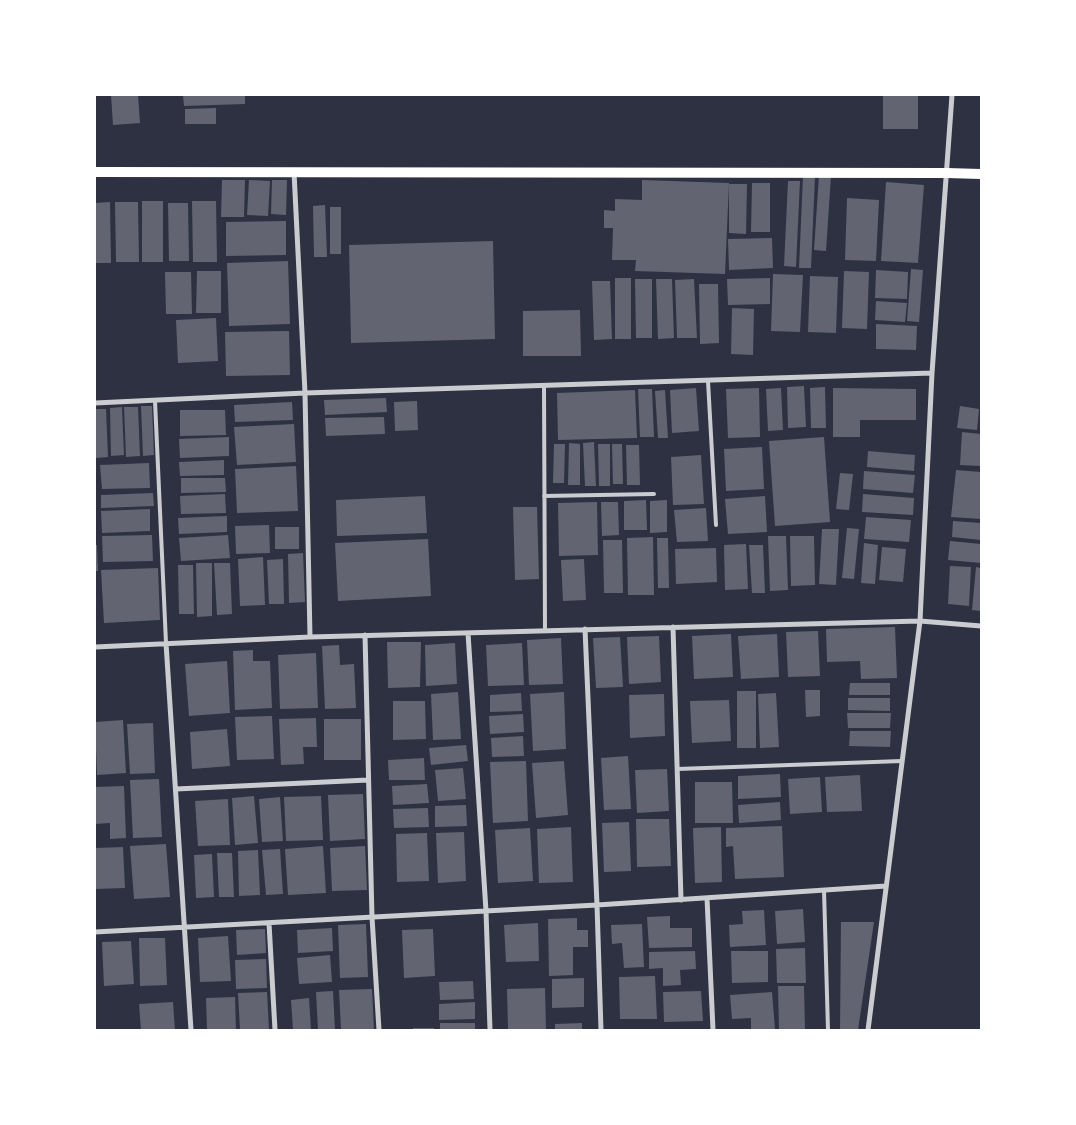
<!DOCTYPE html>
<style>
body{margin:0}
#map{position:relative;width:1076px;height:1125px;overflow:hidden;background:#2d3142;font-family:"Times New Roman",serif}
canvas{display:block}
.frame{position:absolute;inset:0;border:96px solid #fff;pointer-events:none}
</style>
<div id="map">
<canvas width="1076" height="1125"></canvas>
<div class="frame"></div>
</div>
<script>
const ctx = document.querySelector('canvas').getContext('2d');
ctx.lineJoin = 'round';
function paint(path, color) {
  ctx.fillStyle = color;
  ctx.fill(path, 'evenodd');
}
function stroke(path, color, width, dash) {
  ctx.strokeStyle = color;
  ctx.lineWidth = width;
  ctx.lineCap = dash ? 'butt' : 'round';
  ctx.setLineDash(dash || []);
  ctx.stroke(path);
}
paint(new Path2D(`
 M111,95H138L140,123L113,125Z
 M183,95H245V104L184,106Z
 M883,95H918V129H883Z
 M216,108V124H185V109Z
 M819,175L831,176L826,251L814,250Z
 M803,176L815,177L811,268H799Z
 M222,180H245L244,217H221Z
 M249,180L270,181L268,216L247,215Z
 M272,180H287L286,215L271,214Z
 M642,180L729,183L725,274L635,271L636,260H612L613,228H604V210L615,211V199L642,200Z
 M788,181H800L796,267L784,266Z
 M886,182L924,185L918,263L881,261Z
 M752,183H770V232H751Z
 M729,184H747L746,234L729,233Z
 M847,198L879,200L876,261L845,260Z
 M142,201H163V262H142Z
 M192,201H216L217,262H193Z
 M110,202L111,263H95V203Z
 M115,202H138L139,262H116Z
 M168,203H188L189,261H169Z
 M325,205L327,257H314L313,206Z
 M330,207H341V254H330Z
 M286,221V255L226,256V222Z
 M772,238L773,268L729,270L728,239Z
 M493,241L495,339L351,343L349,245Z
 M288,261L290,324L229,326L227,263Z
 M911,269L923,270L919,322L907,321Z
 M876,270L908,272L907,299L875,298Z
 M197,271H221V313H196Z
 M844,271L869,272L867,329L842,328Z
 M165,272H191L192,314H166Z
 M773,274L803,275L800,332L771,331Z
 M810,276L838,277L836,333L808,332Z
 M615,278H631V339H615Z
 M770,278V304L728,305L727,279Z
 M635,279H652V338H636Z
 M656,279H672L674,338L658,339Z
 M694,279L697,338H677L675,280Z
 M592,281H610L612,339L594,340Z
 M699,284H718L719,343L700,344Z
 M876,301L907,303L905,322L875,320Z
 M732,308L754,309L753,355L731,354Z
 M580,310L581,356H523V311Z
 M216,318L218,361L178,363L176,320Z
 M876,324L917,326L916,350L876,349Z
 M289,331L290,375L226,376L225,332Z
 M804,386L806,427L788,428L787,387Z
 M825,387L826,428H811L810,388Z
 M696,388L699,431L672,433L670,390Z
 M759,388L760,437L728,438L726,389Z
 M781,388L783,430L768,431L766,389Z
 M833,388L916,389V420H860V437H833Z
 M638,389H652L654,437H640Z
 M635,390L637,438L558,440L557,393Z
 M665,390L668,438H658L655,391Z
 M386,398L387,412L325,415L324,400Z
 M417,401L418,430L395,431L394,402Z
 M292,402L293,420L235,422L234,405Z
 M141,406H152L154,455L143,456Z
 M960,406L979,409L977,430L957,428Z
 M122,407L124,455L111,456L110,408Z
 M124,407H138L140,456L126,457Z
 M95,409H106L108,457L96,458Z
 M180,410H225L226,435L180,436Z
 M384,417L385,434L326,436L325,418Z
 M294,424L296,462L237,465L234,427Z
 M962,432L981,434V466L960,465Z
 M229,437V456L180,458L179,439Z
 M824,437L830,522L775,526L769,441Z
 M594,442L596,486H585L583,443Z
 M569,443L580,444V485H568Z
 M554,444H565L564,483H553Z
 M598,444H610V486H599Z
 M612,444H622L623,484H613Z
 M626,445H639L640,485H627Z
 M762,447L764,489L726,491L724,449Z
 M868,451L915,455L914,471L867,467Z
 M701,455L704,504L673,505L671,457Z
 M224,460V475L180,476L179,462Z
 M149,463L150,488L102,489L100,465Z
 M296,466L298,511L237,513L235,469Z
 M956,470L981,472V519L951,517Z
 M864,471L915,475L913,493L863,489Z
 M840,473L853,474L849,510L836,509Z
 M181,478H225L226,492L181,493Z
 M153,493L154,506L101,508V495Z
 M225,494L226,513L181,514L180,496Z
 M863,494L914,498L913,515L862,512Z
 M425,496L427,533L337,536L336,500Z
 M765,496L767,532L728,534L725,499Z
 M646,500L647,530H624V501Z
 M667,500V532L650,533V501Z
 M597,502L598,555L559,556L558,503Z
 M601,502H618L619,535L602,536Z
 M513,507H537L539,579L515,580Z
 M706,508L708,541L677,542L674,510Z
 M150,509V531L102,533L101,511Z
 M227,516V532L179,534L178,518Z
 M866,517L911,520L909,542L864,539Z
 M953,521L981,523V540L952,537Z
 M269,525L270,553L236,554L235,526Z
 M275,527H299V549H275Z
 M847,528L859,529L854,579L842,578Z
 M822,529H839L836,585L819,584Z
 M152,535L153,561L103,562L102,536Z
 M228,535L230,558L181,561L179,538Z
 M768,536H786L788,590L770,591Z
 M790,536H814L815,585L791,586Z
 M653,537L654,595H628L627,538Z
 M657,538H668L669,588H658Z
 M428,539L431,596L338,601L335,543Z
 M603,540H622L623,593H604Z
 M950,541L981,544V563L948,560Z
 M864,543L878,545L875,584L861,583Z
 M746,544L748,589L725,590L724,545Z
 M95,545H97L98,571H95Z
 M749,545H763L765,593H752Z
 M882,547L906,549L903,582L879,580Z
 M716,548L717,582L676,584L675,549Z
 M303,553L305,602L289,603L288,554Z
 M263,557L265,605L240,606L238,559Z
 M283,559L284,604H269L267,560Z
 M584,559L586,600L563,601L561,560Z
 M196,563H212V616L197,617Z
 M214,563H230L232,614L217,615Z
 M178,565H193L194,614H179Z
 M950,566L971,567L969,606L948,604Z
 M976,567L981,568V611L972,610Z
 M158,568L160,620L104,623L101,570Z
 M895,627L897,678L861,679L860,661L827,662L826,629Z
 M818,631L820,676L788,677L786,632Z
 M731,634L733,677L694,679L692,636Z
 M777,634L779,677L741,679L738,636Z
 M659,636L661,682L629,684L627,637Z
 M620,637L623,687L596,688L593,638Z
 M561,638L563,684L529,685L527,640Z
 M387,642H421L420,687L388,688Z
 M455,643L457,684L426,686L425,645Z
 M522,643L524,685L488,686L486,645Z
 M339,645L340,665L354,664L356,708L325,709L322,646Z
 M253,650V661H270L272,708L235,710L233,651Z
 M316,653L318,708L280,709L278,655Z
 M227,661L230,713L189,716L185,664Z
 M850,683H890V695H849Z
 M805,690H820V716L806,717Z
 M737,691H756V748H737Z
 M458,692L461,739L433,740L431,694Z
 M564,692L566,749L533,751L530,694Z
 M521,693L522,711L490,712V695Z
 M776,693L779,747L760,748L758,694Z
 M664,694L665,736L630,738L629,695Z
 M848,698H890V711L848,710Z
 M729,700L731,741L692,743L690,701Z
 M393,701H425L426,739L393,740Z
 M847,713H891L890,728H848Z
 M523,714L524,732L490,734L489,716Z
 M272,716L274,759L237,760L235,717Z
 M316,718L317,747H303L304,764L281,765L279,719Z
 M324,719H361V760H324Z
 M123,720L126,773L97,775L95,722Z
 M153,723L155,773L130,774L127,724Z
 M227,729L230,766L192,769L190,732Z
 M850,731H891L890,747L849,746Z
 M523,736L524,756L492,757L491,738Z
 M466,745L468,761L431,765L429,748Z
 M628,756L631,809L604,810L601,758Z
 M424,758L425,780H389L388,760Z
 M526,761L528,821L493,823L490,762Z
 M564,761L568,815L536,818L532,763Z
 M463,768L466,799L438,801L435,770Z
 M667,769L669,811L637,813L635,770Z
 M780,774L781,797L738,799V776Z
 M860,775L862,811L827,812L825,777Z
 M820,777L822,812L790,814L788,779Z
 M159,779L162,837L133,838L130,780Z
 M695,782H732L733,823H695Z
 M427,784L429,803L393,805L392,786Z
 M124,786L126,838L110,839V823L95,824V787Z
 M363,794L365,839L330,841L328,795Z
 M254,796L258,843L235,845L232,798Z
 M321,796L323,840L286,841L284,797Z
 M280,797L283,841L262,842L259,799Z
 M228,799L230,845L198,846L195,801Z
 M780,802L781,820L739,823L738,805Z
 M466,805L467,826L435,827V806Z
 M428,808L429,827L394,828L393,809Z
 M636,819H669L671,866L637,867Z
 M629,822L631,871L604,872L602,823Z
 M782,826L784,877L735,879L733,846L726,847V828Z
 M571,827L573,882L539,883L537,829Z
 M721,827L722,882L695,883L693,828Z
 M530,828L533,881L498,883L495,830Z
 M464,832L466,881L438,883L436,833Z
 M427,833L429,881L397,882L396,834Z
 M166,844L170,897L134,899L130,846Z
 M323,846L326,893L288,895L285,849Z
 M365,846L367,890L332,891L330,848Z
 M123,847L125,888L95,889V848Z
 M280,849L283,894L266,895L262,850Z
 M258,850L260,895L239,896L238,851Z
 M217,853H232L234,897H219Z
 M212,854L214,897L196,898L194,855Z
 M803,909L805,942L777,944L775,911Z
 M764,910L766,945L730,947L729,925L743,924L742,911Z
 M670,916V928H692V947L649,948L647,917Z
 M577,918V930H588V947H573V975L549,976L548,919Z
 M841,922H874L858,1030H840Z
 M538,923L539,961L506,962L504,925Z
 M366,924L368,977L340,978L338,925Z
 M642,924L644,967L624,968L622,943L612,944L611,925Z
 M332,928L333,951L298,953L297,930Z
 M265,929L266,953L237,955L236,930Z
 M433,929L435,976L404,978L402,930Z
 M228,936L231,981L200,982L198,938Z
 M139,938H165L167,985L140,986Z
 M131,941L134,984L104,986L102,942Z
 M805,948L806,983H777L776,949Z
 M695,951L696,969L680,970L681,985L663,986V968L649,969V952Z
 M731,951H768V982L732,983Z
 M330,955L332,982L299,984L297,958Z
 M266,959L267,988L236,989L235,960Z
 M655,976L657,1019H620L619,977Z
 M584,978V1007L552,1008V979Z
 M473,981L474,999L440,1000L439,982Z
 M778,986H804L805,1029H779Z
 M545,988L546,1029H508L507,989Z
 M372,989L374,1030H341L339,990Z
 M333,991L335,1030H318L316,992Z
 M701,991L703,1021L664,1022L663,992Z
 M267,992L269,1030H240L238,993Z
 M772,992L775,1029L751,1030V1018L732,1019L730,995Z
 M235,997L236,1030H207L206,998Z
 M309,998L311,1030H293L291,1000Z
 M173,1002L175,1030H141L139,1004Z
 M475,1002V1019L439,1020V1004Z
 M440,1023H475V1030H440Z
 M582,1023V1030H555V1024Z
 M413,1028H434V1030H413Z`), '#626471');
stroke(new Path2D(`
 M708,381L716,525
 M544,386L545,631
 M155,401L166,643
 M544,496L654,494
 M677,769L902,761
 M824,890L828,1030`), '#caccd0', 4);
stroke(new Path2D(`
 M294,172L305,393L310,637
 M95,403L305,393L932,373
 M673,627L681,900
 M585,629L597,905L601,1030
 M468,633L486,911L490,1030
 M365,635L372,917L379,1030
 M166,643L191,1030
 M95,647L310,637L920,621L981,626
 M176,789L368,780
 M707,898L713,1030
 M269,923L275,1030
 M95,932L597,905L886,886
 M868,1030L920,621L932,373L952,95`), '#caccd0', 5);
stroke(new Path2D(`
 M95,172L947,173L981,174`), '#fff', 10);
</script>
